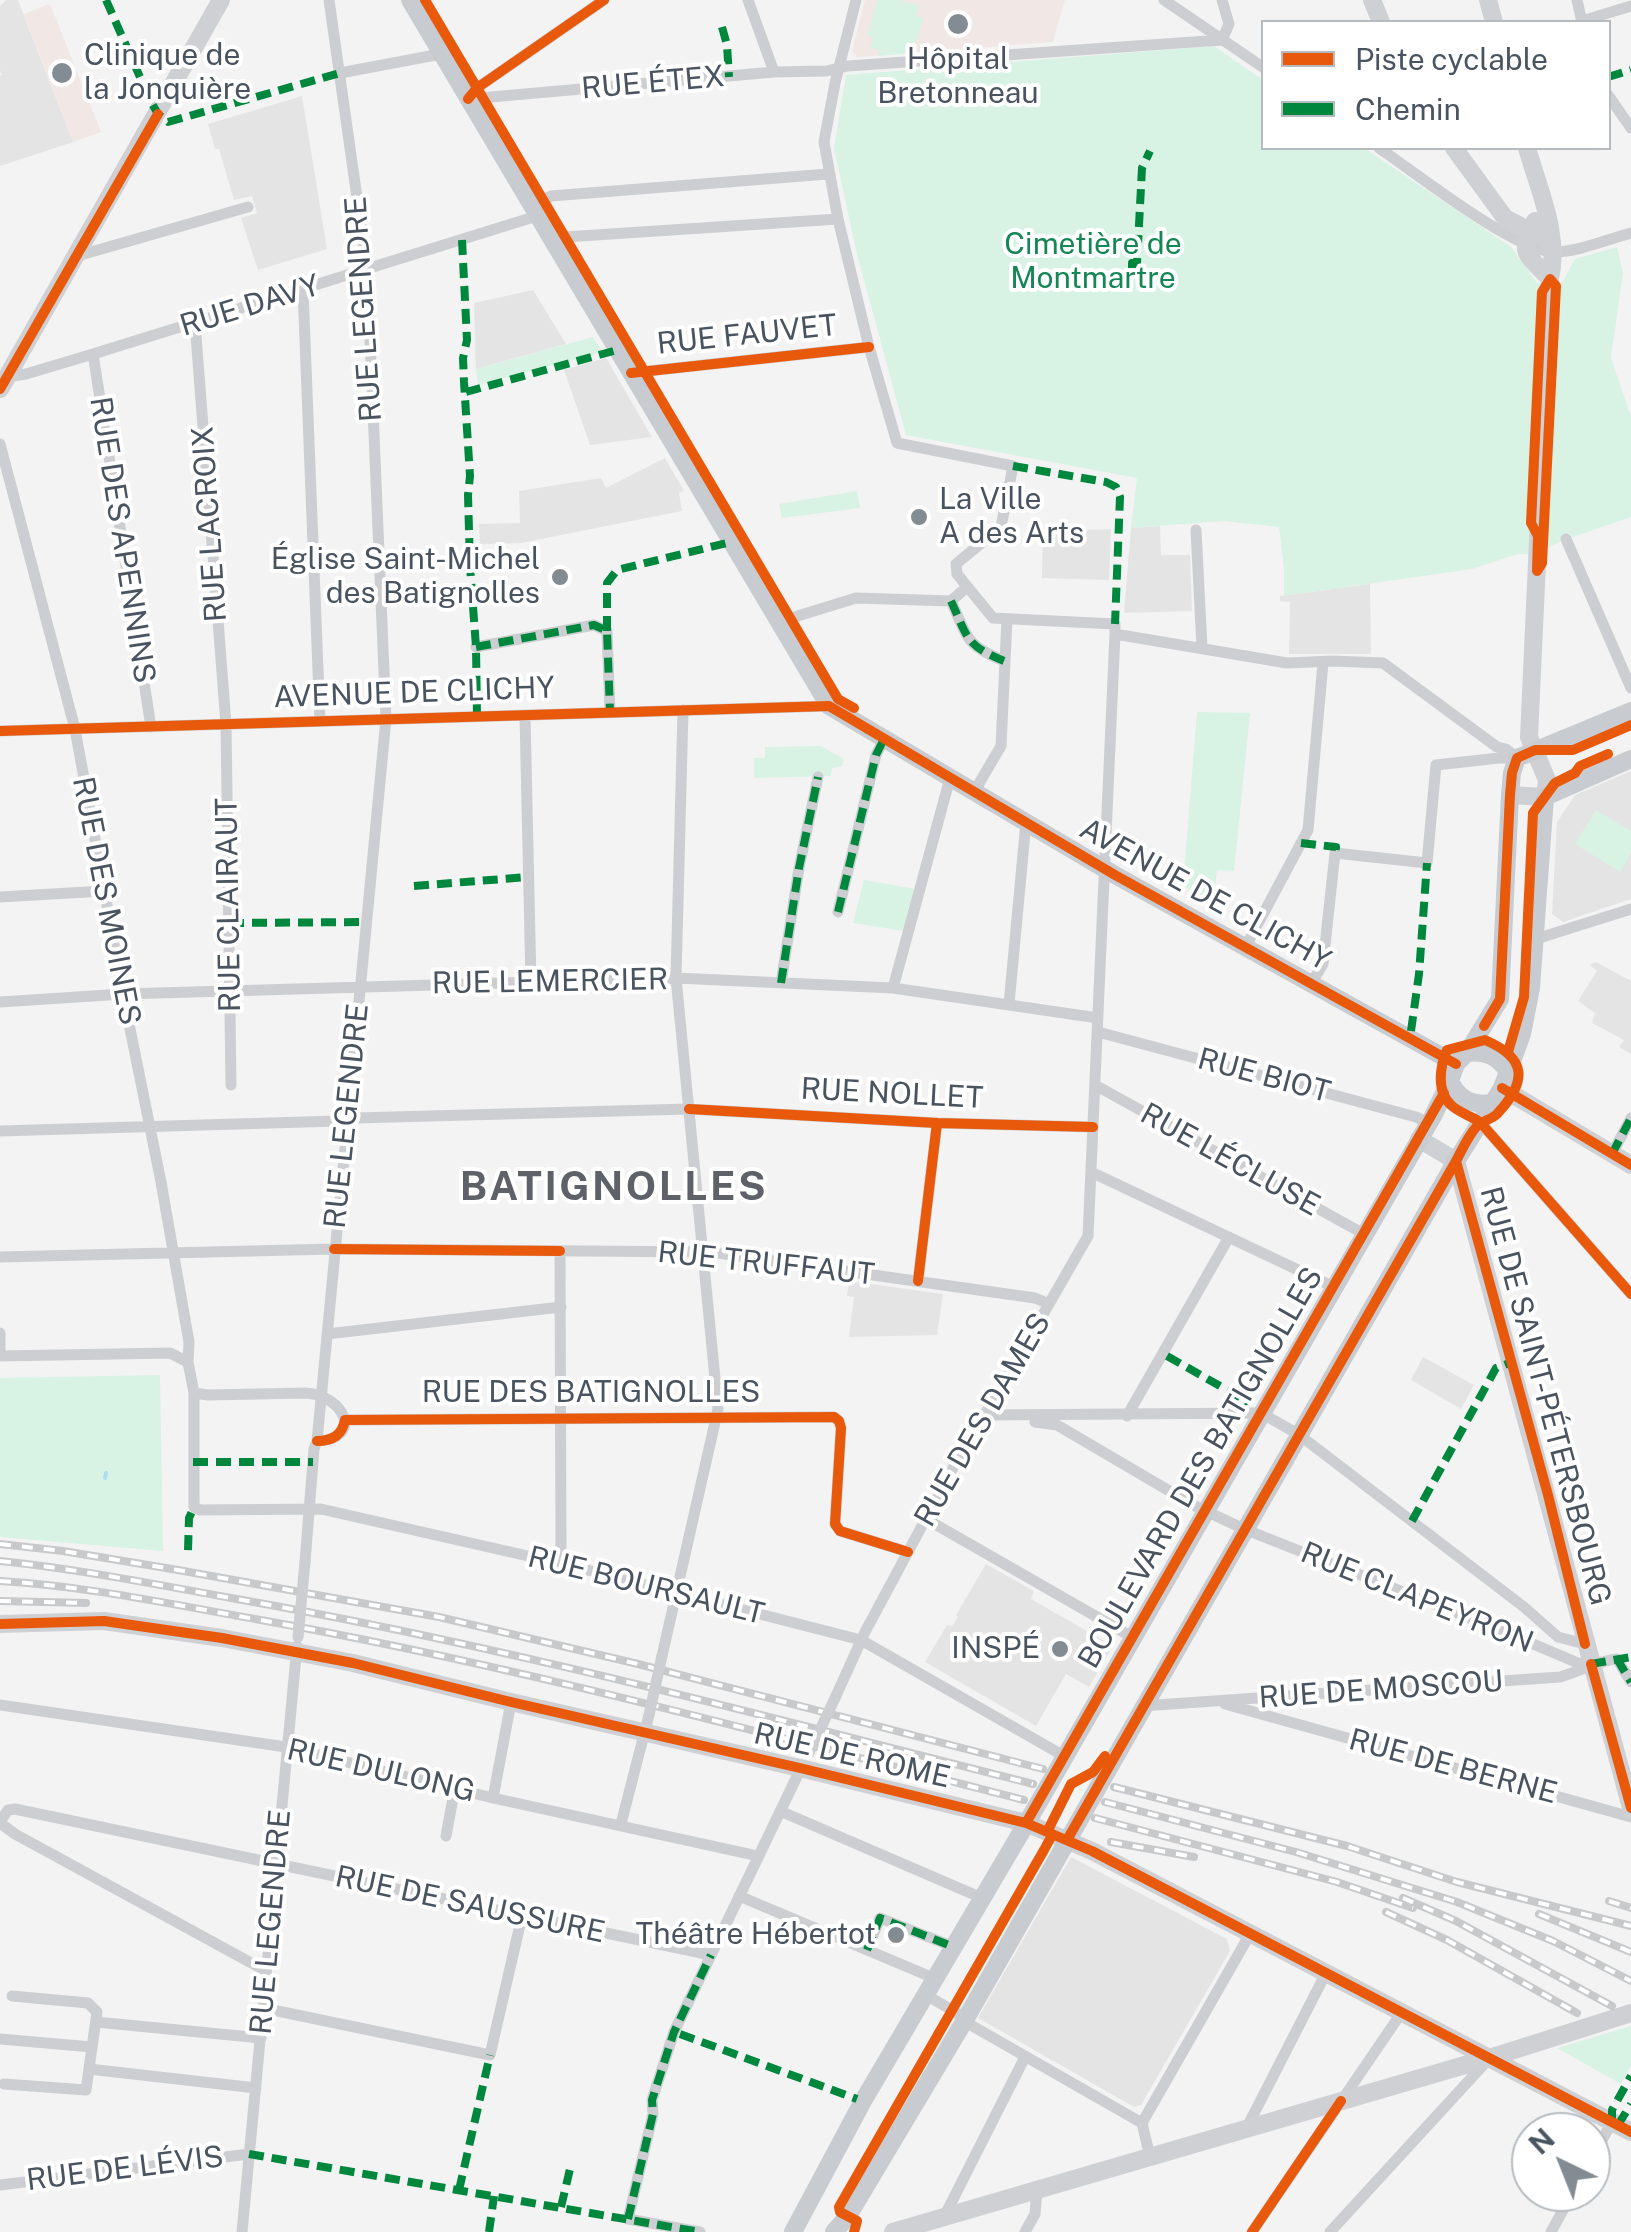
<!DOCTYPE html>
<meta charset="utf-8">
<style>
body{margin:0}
#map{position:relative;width:1631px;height:2232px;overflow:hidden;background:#f3f3f3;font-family:"Public Sans",sans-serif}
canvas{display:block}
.legend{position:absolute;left:1261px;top:20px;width:350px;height:130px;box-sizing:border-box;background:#fff;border:2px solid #b6bbbf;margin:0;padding:12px 18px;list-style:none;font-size:30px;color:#495460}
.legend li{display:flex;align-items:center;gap:20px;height:50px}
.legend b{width:50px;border:2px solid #b6bbbf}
.north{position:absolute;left:1511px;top:2112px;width:100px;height:100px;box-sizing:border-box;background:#fff;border:2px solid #b6bbbf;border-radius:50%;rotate:317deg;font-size:28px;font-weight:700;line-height:40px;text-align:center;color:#495460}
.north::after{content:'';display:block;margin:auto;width:35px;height:45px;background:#848c93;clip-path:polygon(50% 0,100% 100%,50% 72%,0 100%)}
</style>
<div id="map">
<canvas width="1631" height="2232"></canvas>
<ul class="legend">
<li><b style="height:12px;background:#e8590c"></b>Piste cyclable</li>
<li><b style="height:12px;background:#00873e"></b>Chemin</li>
</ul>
<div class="north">N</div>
</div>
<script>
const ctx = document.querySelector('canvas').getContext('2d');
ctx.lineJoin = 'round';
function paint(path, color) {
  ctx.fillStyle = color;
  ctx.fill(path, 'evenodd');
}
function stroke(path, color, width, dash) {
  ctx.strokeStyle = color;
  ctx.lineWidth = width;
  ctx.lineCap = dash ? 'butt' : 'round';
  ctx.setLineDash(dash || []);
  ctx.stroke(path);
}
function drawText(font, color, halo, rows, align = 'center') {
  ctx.font = font + ' "Public Sans",sans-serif';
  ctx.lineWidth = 8;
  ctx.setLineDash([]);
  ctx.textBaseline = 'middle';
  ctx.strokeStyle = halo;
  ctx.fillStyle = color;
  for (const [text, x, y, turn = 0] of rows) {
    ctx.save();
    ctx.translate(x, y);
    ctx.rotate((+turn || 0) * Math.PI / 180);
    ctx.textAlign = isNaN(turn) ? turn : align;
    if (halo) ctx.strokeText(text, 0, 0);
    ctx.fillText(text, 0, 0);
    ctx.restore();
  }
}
paint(new Path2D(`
 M6,0H18L73,142L0,166V76L2,74L0,71V6Z
 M302,96L327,249L258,270L241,218L257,213L252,196L234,200L219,149H215L208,124Z
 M533,290L566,344L476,369L474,303Z
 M606,358L652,437L590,445L564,370Z
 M665,458L684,491L679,493L682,511L521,543L480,544L479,524L520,523L519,491L601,478L606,488Z
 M1043,526L1053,531L1111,529L1109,580L1042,578Z
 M1160,526L1161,555H1190L1192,611L1124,613L1131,528Z
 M1370,584L1371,654H1289L1290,602L1280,601V596Z
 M1631,771V899L1563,922L1552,914L1557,822L1575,795Z
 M1596,962L1631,981V1054L1619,1047L1624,1040L1592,1023L1595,1013L1578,1001L1597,971L1590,965Z
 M849,1281L943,1294L937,1335L849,1337L854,1297L847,1296Z
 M1423,1357L1474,1385L1461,1409L1411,1380Z
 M986,1564L1034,1591L1031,1599L1113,1646L1089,1687L1066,1674L1036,1726L925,1662L947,1625L952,1626L958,1617L956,1615Z
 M1071,1857L1227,1939L1230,1951L1141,2105L1134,2107L978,2018Z`), '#e5e4e5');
paint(new Path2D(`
 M865,0H1065L1053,42L857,57L852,51Z
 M50,4L101,132L73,142L24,14Z`), '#f1e7e5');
paint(new Path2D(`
 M877,0H897L919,5L916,16L923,18L913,53L878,56L879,50L870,48L873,37L868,35Z
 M1214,46L1263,80L1264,148H1364L1511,247L1537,283H1562L1575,259L1617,247L1623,273L1611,358L1631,417V517L1561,541L1535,554H1518L1472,569L1284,596V568L1279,527L1224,521L1131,528L1137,478L906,435L857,254L834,148L846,75Z
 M593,337L603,352L478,385L476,369Z
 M857,491L860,508L782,518L779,504Z
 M1197,712L1250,713L1234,871L1217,870L1213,903L1183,886Z
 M821,746L844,759L842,766L832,768L831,776L754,778V758H765V747Z
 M1596,810L1631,831V853L1620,872L1575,844Z
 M864,880L915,889L904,931L853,923Z
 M160,1375L163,1551L0,1537V1378Z
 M1631,2026V2065L1621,2084L1557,2048Z`), '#d8f2e4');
stroke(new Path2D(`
 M105,1478L106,1473`), '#acddf0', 4);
stroke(new Path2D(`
 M748,0L774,72
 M1164,0L1264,68
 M1577,0L1582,22
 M1582,21L1631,6
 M340,73L441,54
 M1608,95L1631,128
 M468,99L774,72L826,71L848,66L1222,40L1229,24L1222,0
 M468,99L477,88L604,0
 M1379,148C1416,173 1514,251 1554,252C1577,252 1609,239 1631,233
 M531,206L551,196L828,174
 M550,238L838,219
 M77,256L248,207
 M303,290L320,721
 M195,323L226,724L231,1085
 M93,354L151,727
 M630,373L869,347
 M6,377L26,374L93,354L537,216
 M0,444L75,729L123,994L161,1182L189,1342L188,1362
 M1196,530L1202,648
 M1566,539L1631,688
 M951,601C968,638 965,645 1004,661
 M780,624L791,618L856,598L951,601L967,587
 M1115,634L1287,663L1333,661L1383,663L1497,747L1506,749L1517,758
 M476,647L594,625L607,631L610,712
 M525,715L531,983
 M0,731L829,706
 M974,792L1001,746L1007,619
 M0,897L104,891
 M838,912L876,755L884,739
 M1536,939L1631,909
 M1245,948L1308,830L1323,663
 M781,983L799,868L818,777
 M1311,984L1323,964L1335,853L1427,863L1436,765L1499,758H1517
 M893,988L950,778
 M0,1002L123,994L676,978L893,988L1098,1018
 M1009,1004L1026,822
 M1098,1032L1416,1117L1428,1123
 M1095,1085L1364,1234
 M1480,1122L1631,1294
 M0,1131L338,1121L356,1118L689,1109L937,1123L1093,1127
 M1612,1154L1631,1118
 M1091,1172L1334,1287
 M560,1251L561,1563
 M0,1257L334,1249L711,1252L1035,1298L1049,1304
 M918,1281L937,1123
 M0,1333V1349
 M327,1334L561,1307
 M0,1356L170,1353L188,1362L194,1393V1507L200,1510L321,1509L572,1566L861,1640L1064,1756
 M194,1393L208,1395L305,1393C345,1395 364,1439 317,1441
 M984,1415L1261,1413L1298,1434L1524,1607L1558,1637L1585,1644
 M1127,1416L1229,1237
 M345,1420L834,1417L839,1421L841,1428L835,1524L840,1531L908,1552
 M1035,1422L1057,1425L1195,1506L1244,1529L1512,1635L1578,1663L1591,1664
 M926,1519L1132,1637
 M305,1562L314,1449L317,1441L386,719L367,268L329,0
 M662,1656L718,1409L676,978L683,710
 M835,1698L865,1632L975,1427L991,1405L1088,1236L1115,634V624L993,618L957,574L956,564L1001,527L1013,466L897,443L869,347L838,219L824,142L835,83L856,0
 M1225,1704L1631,1817
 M0,1705L286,1747L493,1798L758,1856
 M1142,1706L1560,1677C1580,1671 1596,1661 1617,1659L1631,1682
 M493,1798L511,1702
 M780,1811L982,1898
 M0,1822L8,1810L15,1809L711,1955
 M0,1823L15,1834L266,1971
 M621,1824L649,1715
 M446,1836L455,1787
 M739,1896L936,1979
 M867,1950L880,1918L954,1947
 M926,1995L957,2013L969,2024L1142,2123
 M263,2008L490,2055L522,1916
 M96,2022L261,2038
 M0,2039L92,2047
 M89,2069L256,2088
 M4,2084L86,2090L97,2012L88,2003L12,1996
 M1142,2123L1250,1934
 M1142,2123L1150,2157
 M1246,2129L1326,1973
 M1591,2160L1612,2122
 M0,2185L249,2154
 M944,2217L1025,2057
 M242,2232L297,1646
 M700,2232L628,2219L653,2114L652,2100L674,2032L802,1766
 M1025,2232L1035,2214L1037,2190
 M1252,2232L1402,2012
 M1330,2232L1486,2062
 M1551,2232L1573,2192`), '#cdced1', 11);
stroke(new Path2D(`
 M1372,0L1381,22
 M1488,0L1494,22
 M1454,148L1505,218L1552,242
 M1535,221C1518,255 1526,253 1550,279
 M0,389L221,0
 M1510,795L1545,797L1547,780L1529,737L1550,279C1560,235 1539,190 1527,148
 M1502,1088L1631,1165
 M1419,1139L1456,1161L1631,1808
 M0,1624L104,1621L222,1638L353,1663L511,1702L800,1768L1026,1823L1092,1851L1631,2132
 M893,2232L1489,2058L1631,2013`), '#ced0d4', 18);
stroke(new Path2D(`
 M410,0L829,706L1115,875L1456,1064
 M1467,1053C1485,1051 1496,1055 1507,1070
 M1450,1081C1458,1099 1473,1106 1491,1103
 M793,2232L863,2101L1036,1807L1433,1116L1450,1081L1456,1064L1467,1053L1500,999L1510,795L1512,773L1517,758L1631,711
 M834,2232L848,2216L965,2020L1456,1161L1502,1088L1522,1034L1531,988L1545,797L1631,759`), '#c8ccd0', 18);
const rail = new Path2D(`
 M0,1544L63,1551L178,1570L439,1617L638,1664L1043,1769
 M0,1561C78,1569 154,1584 231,1598C502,1645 767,1717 1033,1784
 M0,1581C86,1586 170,1604 255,1619C515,1665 769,1735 1024,1800
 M0,1601L86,1603
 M1114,1787L1347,1846L1457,1882L1631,1926
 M1105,1802L1296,1852L1457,1902L1553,1941L1631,1981
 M1095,1818L1337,1882L1413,1908
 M1111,1842L1194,1857
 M1403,1898L1456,1921L1612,2006
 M1609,1901L1631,1908
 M1386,1912L1447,1940L1577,2013
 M1539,1914L1631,1952`);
stroke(rail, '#c8c9cb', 8);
stroke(rail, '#fff', 4, [11]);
stroke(new Path2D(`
 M298,1637L305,1562
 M649,1715L662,1656
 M809,1753L835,1698`), '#cdced1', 11);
stroke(new Path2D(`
 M106,0L151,102L158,114L168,122L340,73
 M722,27L727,45L729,77
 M1608,77L1631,70
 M462,240L467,340L463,358L464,382L470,476L468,495L470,566L476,647L477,716
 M1132,268V263H1137L1142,168L1150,151
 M466,392L617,350
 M1013,466L1106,482L1116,487L1120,497L1115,624
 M951,601C968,638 965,645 1004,661
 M607,631V583L617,570L731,542
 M476,647L594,625L607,631L610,712
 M1301,843L1336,847L1335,853
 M414,886L528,877
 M838,912L876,755L884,739
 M229,923L366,922
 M781,983L799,868L818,777
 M1411,1031L1419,974L1427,863
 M1612,1154L1631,1118
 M1167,1356L1243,1399L1247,1405
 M193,1462H313
 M1412,1521L1496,1368L1512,1362
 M188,1550L189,1518L194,1507
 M1617,1659L1631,1682
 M1591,1664L1631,1657
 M867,1950L880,1918L954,1947
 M680,2034L857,2099
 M1612,2122V2110L1631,2076
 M1618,2125L1631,2104
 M249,2154L700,2232
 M459,2190L490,2055
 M561,2207L570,2169
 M628,2219L653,2114L652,2100L674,2032L711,1955
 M489,2232L494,2196`), '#00873e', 8, [15, 8]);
stroke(new Path2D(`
 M425,0L838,699L854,708
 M468,99L477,88L604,0
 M1550,279L1556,286L1542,563L1537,571L1538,536L1531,523L1542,292Z
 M631,373L869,347
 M0,389L158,114
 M0,731L829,706L1115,875L1456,1064
 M1484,1026L1500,999L1510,795L1512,773L1517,758L1535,750H1573L1631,725
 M1508,1052L1524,997L1533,813L1555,783L1575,773L1580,766L1608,754
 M1502,1088L1631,1165
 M689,1109L937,1123L1093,1127
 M1456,1161L1548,1495L1585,1644
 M334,1249L560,1251
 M918,1281L937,1123
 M317,1441C331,1441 342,1436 345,1420L834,1417L839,1421L841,1428L835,1524L840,1531L908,1552
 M0,1624L104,1621L222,1638L353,1663L511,1702L800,1768L1026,1823L1092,1851L1631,2132
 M1591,1664L1631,1808
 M1026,1823L1444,1093
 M1067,1840L1456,1161C1462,1150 1468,1136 1477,1126C1483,1120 1491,1120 1497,1114C1528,1081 1527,1058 1485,1040L1447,1050C1440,1066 1436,1091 1451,1105C1458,1112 1471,1116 1480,1122L1631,1294
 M854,2232L857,2221L840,2212L839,2207L1044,1850L1051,1837L1049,1828L1071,1784L1093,1772L1105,1756
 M1252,2232L1341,2101`), '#e8590c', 10);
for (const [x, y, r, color] of [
 [958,24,12,"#848c93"],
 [62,73,12,"#848c93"],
 [919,517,10,"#848c93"],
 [560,577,10,"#848c93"],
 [1060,1649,10,"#848c93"],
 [896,1935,10,"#848c93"]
]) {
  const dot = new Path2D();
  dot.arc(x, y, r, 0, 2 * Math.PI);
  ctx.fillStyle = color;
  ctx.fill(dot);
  stroke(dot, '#fff', 4);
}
drawText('30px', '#495460', '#fff', [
 ["Clinique de",84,56,"left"],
 ["la Jonquière",84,90,"left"],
 ["Hôpital",958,60,"center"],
 ["Bretonneau",958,94,"center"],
 ["La Ville",939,500,"left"],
 ["A des Arts",939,534,"left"],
 ["Église Saint-Michel",540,560],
 ["des Batignolles",540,594],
 ["INSPÉ",1040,1649],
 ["Théâtre Hébertot",876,1935]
], 'right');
drawText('30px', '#495460', '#fff', [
 ["RUE ÉTEX",653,83,-5],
 ["RUE DAVY",250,306,-17],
 ["RUE LEGENDRE",364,309,-94],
 ["RUE FAUVET",747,335,-6],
 ["RUE LACROIX",210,524,-94],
 ["RUE DES APENNINS",122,540,81],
 ["AVENUE DE CLICHY",414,693,-2],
 ["AVENUE DE CLICHY",1205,895,29],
 ["RUE DES MOINES",106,901,79],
 ["RUE CLAIRAUT",229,905,-91],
 ["RUE LEMERCIER",550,982,-1],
 ["RUE BIOT",1264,1076,15],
 ["RUE NOLLET",892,1094,3],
 ["RUE LEGENDRE",347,1116,-84],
 ["RUE LÉCLUSE",1230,1160,29],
 ["RUE TRUFFAUT",766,1264,6],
 ["RUE DES BATIGNOLLES",591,1393],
 ["RUE DE SAINT-PÉTERSBOURG",1545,1396,75],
 ["RUE DES DAMES",983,1420,-60],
 ["BOULEVARD DES BATIGNOLLES",1201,1468,-60],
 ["RUE BOURSAULT",646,1586,14],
 ["RUE CLAPEYRON",1417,1598,22],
 ["RUE DE MOSCOU",1381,1690,-4],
 ["RUE DE ROME",852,1756,13],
 ["RUE DE BERNE",1453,1767,15],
 ["RUE DULONG",381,1771,13],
 ["RUE DE SAUSSURE",470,1905,12],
 ["RUE LEGENDRE",271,1922,-85],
 ["RUE DE LÉVIS",125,2169,-7]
]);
drawText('30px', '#158655', '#fff', [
 ["Cimetière de",1093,245],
 ["Montmartre",1093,279]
]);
ctx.letterSpacing = '2.5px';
drawText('bold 40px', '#5e6167', '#fff', [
 ["BATIGNOLLES",614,1188]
]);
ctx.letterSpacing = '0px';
</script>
